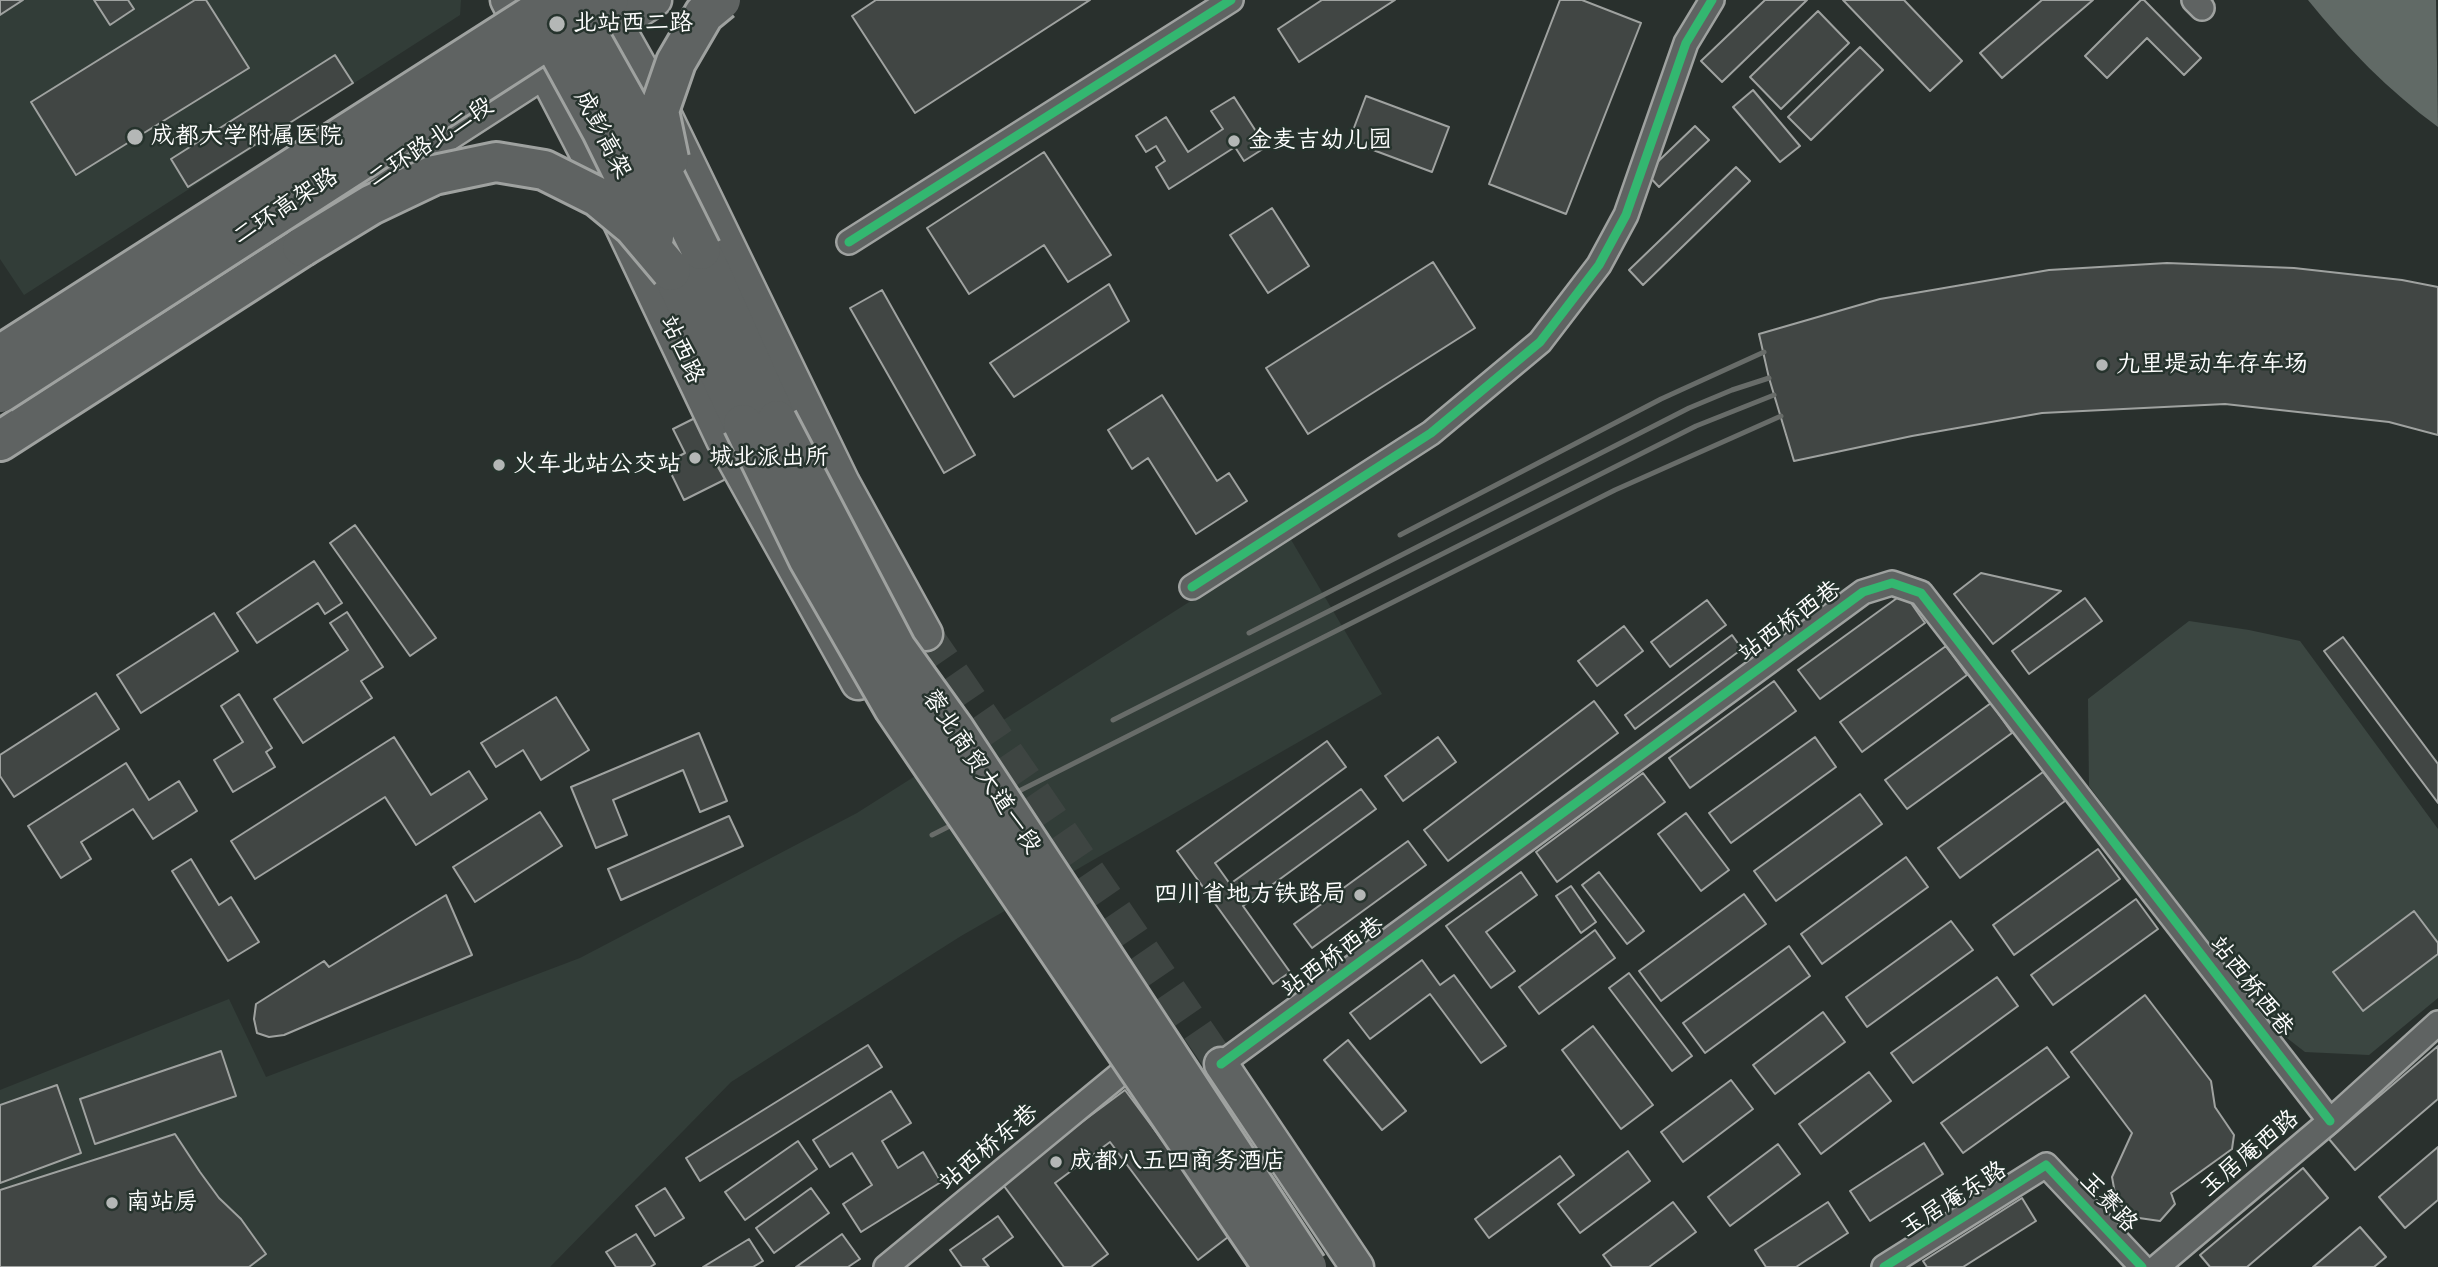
<!DOCTYPE html>
<meta charset="utf-8">
<style>
body{margin:0}
canvas{display:block;background:#29302d}
</style>
<canvas width="2438" height="1267"></canvas>
<script>
const ctx = document.querySelector('canvas').getContext('2d');
ctx.lineJoin = 'round';
function paint(path, color) {
  ctx.fillStyle = color;
  ctx.fill(path, 'evenodd');
}
function stroke(path, color, width, dash) {
  ctx.strokeStyle = color;
  ctx.lineWidth = width;
  ctx.lineCap = dash ? 'butt' : 'round';
  ctx.setLineDash(dash || []);
  ctx.stroke(path);
}
function drawText(font, color, halo, rows, align = 'center') {
  ctx.font = font + ' Itim,"LXGW WenKai TC",sans-serif';
  ctx.lineWidth = 5;
  ctx.setLineDash([]);
  ctx.textBaseline = 'middle';
  ctx.strokeStyle = halo;
  ctx.fillStyle = color;
  for (const [text, x, y, turn = 0] of rows) {
    ctx.save();
    ctx.translate(x, y);
    ctx.rotate((+turn || 0) * Math.PI / 180);
    ctx.textAlign = isNaN(turn) ? turn : align;
    if (halo) ctx.strokeText(text, 0, 0);
    ctx.fillText(text, 0, 0);
    ctx.restore();
  }
}
paint(new Path2D(`
 M0,0H461L460,15L24,295L0,259Z
 M1290,538L1382,694L961,936L731,1082L550,1267H0V1090L229,999L266,1077L580,958L857,813Z`), '#323d38');
paint(new Path2D(`
 M2189,621L2249,630L2300,641L2438,829V998L2369,1055L2305,1052L2265,1021L2089,786L2088,699Z`), '#3b4641');
paint(new Path2D(`
 M2308,0H2436L2438,127C2389,91 2346,47 2308,0Z`), '#616a66');
const building = new Path2D(`
 M0,0H23L0,15Z
 M94,0H128L134,9L110,25Z
 M195,0H206L249,68L76,175L31,102Z
 M876,0H1090L915,113L852,16Z
 M1322,0H1395L1299,62L1278,29Z
 M1560,0H1582L1641,23L1566,214L1489,184Z
 M1765,0H1807L1722,82L1701,61Z
 M1843,0H1904L1962,61L1930,91Z
 M2042,0H2093L2002,78L1980,53Z
 M2141,0H2144L2201,58L2184,75L2147,38L2107,78L2085,56Z
 M1818,11L1849,43L1781,109L1750,77Z
 M1860,47L1883,70L1811,140L1788,117Z
 M335,55L353,83L188,187L171,159Z
 M1753,90L1800,146L1780,162L1733,107Z
 M1366,96L1449,127L1432,172L1349,141Z
 M1234,97L1266,147L1244,161L1235,147L1169,189L1156,167L1165,161L1156,146L1146,152L1136,136L1166,117L1188,152L1223,129L1211,111Z
 M1695,126L1709,140L1659,187L1646,173Z
 M1044,152L1111,255L1068,282L1044,245L969,294L927,228Z
 M1736,167L1750,181L1643,285L1629,270Z
 M1272,208L1309,266L1268,293L1230,235Z
 M1433,262L1475,328L1308,434L1266,368Z
 M2167,263L2294,268L2402,280L2438,287V435L2389,422L2225,404L2042,413L1912,436L1794,461L1769,378L1759,334L1880,299L2049,270Z
 M1109,284L1129,321L1014,397L990,363Z
 M882,290L975,455L944,473L850,308Z
 M1162,395L1217,481L1229,473L1247,501L1196,534L1148,458L1132,469L1108,430Z
 M695,418L726,479L684,500L666,463L685,453L673,429Z
 M355,525L436,638L410,656L330,543Z
 M314,561L342,603L325,614L318,603L257,643L237,613Z
 M1981,573L2061,591L1993,644L1954,594Z
 M1904,593L1925,623L1820,699L1798,670Z
 M2085,598L2102,621L2029,674L2012,651Z
 M1707,600L1726,625L1670,667L1651,642Z
 M347,612L383,667L361,681L372,698L303,743L274,699L348,650L330,623Z
 M214,613L238,651L141,713L117,675Z
 M1624,626L1643,651L1597,686L1578,661Z
 M1732,635L1742,649L1635,729L1625,715Z
 M2343,637L2438,764V803L2324,651Z
 M1946,646L1967,675L1862,752L1840,722Z
 M1774,681L1796,711L1690,788L1669,758Z
 M96,693L119,729L14,797L0,776V755Z
 M239,694L272,748L266,752L275,767L233,792L214,760L243,742L221,706Z
 M556,697L589,750L541,780L523,750L496,767L481,743Z
 M1594,701L1618,733L1448,861L1424,830Z
 M1991,703L2012,733L1907,809L1885,780Z
 M699,733L727,801L700,812L683,770L613,800L627,835L596,848L571,787Z
 M394,737L431,795L469,771L487,799L416,845L385,797L255,879L231,841Z
 M1438,737L1456,762L1403,801L1385,776Z
 M1815,737L1836,767L1731,843L1709,813Z
 M1327,741L1346,767L1215,863L1230,884L1361,789L1376,809L1243,906L1290,972L1273,984L1177,851Z
 M126,763L149,800L179,781L197,811L153,839L133,809L81,842L91,859L61,878L28,826Z
 M2043,772L2065,801L1960,878L1938,848Z
 M1643,773L1665,802L1557,882L1536,852Z
 M1860,794L1882,824L1776,901L1754,871Z
 M540,812L562,846L475,902L453,867Z
 M1686,813L1729,870L1701,891L1658,834Z
 M729,816L743,846L621,900L608,869Z
 M1408,841L1426,865L1312,948L1294,924Z
 M2098,849L2120,879L2014,955L1993,925Z
 M1906,857L1928,887L1822,964L1801,934Z
 M191,859L219,905L231,897L259,942L228,961L172,871Z
 M1521,872L1537,895L1486,932L1515,971L1491,988L1446,926Z
 M1599,872L1644,931L1627,944L1582,885Z
 M1571,886L1596,922L1581,933L1556,896Z
 M1744,894L1766,924L1661,1001L1639,971Z
 M446,895L472,955L284,1035L269,1037L257,1033L254,1019L256,1004L324,961L329,967Z
 M2136,899L2158,929L2053,1005L2031,975Z
 M2414,911L2438,943V954L2363,1011L2333,972Z
 M1951,921L1973,950L1867,1027L1846,997Z
 M1595,930L1615,958L1539,1014L1519,987Z
 M1789,946L1810,976L1705,1053L1683,1023Z
 M1422,960L1440,985L1454,975L1506,1046L1481,1063L1430,994L1370,1039L1350,1013Z
 M1629,973L1692,1056L1672,1071L1609,988Z
 M1997,977L2018,1006L1913,1083L1891,1053Z
 M2145,995L2211,1081L2215,1107L2234,1135L2232,1149L2171,1193L2175,1204L2160,1221L2132,1217L2116,1199L2112,1177L2132,1133L2071,1052Z
 M1823,1012L1845,1042L1775,1094L1753,1065Z
 M1593,1026L1653,1105L1621,1129L1562,1050Z
 M1348,1040L1406,1111L1382,1130L1324,1060Z
 M868,1045L882,1067L700,1181L686,1158Z
 M2438,1046V1099L2355,1170L2329,1139Z
 M2047,1047L2069,1077L1963,1153L1941,1123Z
 M221,1051L236,1096L95,1144L80,1099Z
 M1869,1072L1891,1101L1821,1154L1799,1124Z
 M1731,1080L1753,1109L1683,1162L1661,1132Z
 M57,1085L81,1153L0,1183V1105Z
 M1125,1090L1232,1234L1198,1260L1110,1142L1055,1183L1108,1254L1091,1267H1064L1001,1182Z
 M891,1091L911,1123L882,1141L898,1168L923,1152L941,1182L861,1232L843,1204L872,1185L852,1153L830,1167L813,1140Z
 M175,1134L200,1172L219,1198L241,1219L266,1254L249,1267H0V1190Z
 M798,1141L817,1169L745,1220L725,1192Z
 M1924,1143L1943,1174L1870,1221L1850,1191Z
 M1778,1144L1800,1174L1730,1226L1708,1197Z
 M2438,1147V1200L2405,1228L2379,1197Z
 M1628,1151L1650,1181L1580,1233L1558,1204Z
 M1560,1156L1574,1175L1489,1238L1475,1219Z
 M2303,1168L2328,1198L2247,1267H2210L2200,1255Z
 M665,1188L684,1218L655,1236L636,1206Z
 M811,1188L829,1213L774,1253L756,1228Z
 M2022,1198L2036,1221L1963,1267H1927L1923,1261Z
 M1673,1202L1696,1232L1649,1267H1612L1603,1255Z
 M1828,1202L1848,1233L1796,1267H1766L1755,1250Z
 M998,1216L1013,1237L983,1259L989,1267H962L950,1250Z
 M2360,1227L2386,1257L2374,1267H2313Z
 M636,1234L655,1264L650,1267H616L606,1252Z
 M842,1234L860,1259L848,1267H796Z
 M749,1239L763,1261L753,1267H703Z`);
paint(building, '#414644');
stroke(building, '#9fa2a0', 2);
stroke(new Path2D(`
 M926,634L1221,1064`), '#3e4542', 32, [32, 16]);
const street = new Path2D(`
 M2194,0L2202,8
 M849,242L1231,0
 M1192,587L1431,433L1540,342L1599,265L1626,215L1686,43L1712,0
 M1221,1064L1863,592L1892,583L1921,593L2330,1121
 M886,1267L1125,1070
 M1884,1267L2046,1165L2142,1267
 M2157,1267L2330,1121L2438,1023`);
const secondary = new Path2D(`
 M507,0L596,172L723,440L858,683
 M606,6L651,86L843,483L926,634
 M330,210L655,0
 M1221,1064L1357,1267`);
const highway = new Path2D(`
 M701,250L777,420
 M671,271L743,424
 M0,441L302,247`);
stroke(street, '#9fa2a0', 28);
stroke(secondary, '#9fa2a0', 37);
stroke(highway, '#9fa2a0', 44);
stroke(street, '#5f6362', 23);
stroke(secondary, '#5f6362', 32);
stroke(highway, '#5f6362', 38);
stroke(new Path2D(`
 M1400,535L1661,399L1764,352
 M1249,633L1689,408L1732,390L1769,378
 M1113,720L1696,426L1774,395
 M932,835L1615,490L1781,416`), '#686c69', 5);
const highwayBridge = new Path2D(`
 M569,0L637,121L701,250
 M538,14L602,131L654,237
 M669,159L659,111L676,62L704,14L721,0
 M302,247L371,205L434,175L496,162L544,170L598,197L633,226L671,271
 M0,355L556,0
 M0,393L609,0
 M777,420L896,648L954,729L1307,1267
 M743,424L808,558L894,708L1273,1267`);
stroke(highwayBridge, '#9fa2a0', 44, []);
stroke(highwayBridge, '#5f6362', 38);
stroke(new Path2D(`
 M849,242L1231,0
 M1192,587L1431,433L1540,342L1599,265L1626,215L1686,43L1712,0
 M1221,1064L1863,592L1892,583L1921,593L2330,1121
 M1884,1267L2046,1165L2142,1267`), '#33b770', 9);
for (const [x, y, r, color] of [
 [557,24,9,"#b4b7b6"],
 [135,137,9,"#b4b7b6"],
 [1234,141,7,"#b4b7b6"],
 [2102,365,7,"#b4b7b6"],
 [695,458,7,"#b4b7b6"],
 [499,465,7,"#b4b7b6"],
 [1360,895,7,"#b4b7b6"],
 [1056,1162,7,"#b4b7b6"],
 [112,1203,7,"#b4b7b6"]
]) {
  const dot = new Path2D();
  dot.arc(x, y, r, 0, 2 * Math.PI);
  ctx.fillStyle = color;
  ctx.fill(dot);
  stroke(dot, '#26332d', 2.5);
}
drawText('24px', '#fff', '#26332d', [
 ["北站西二路",573,24],
 ["成都大学附属医院",151,137],
 ["金麦吉幼儿园",1248,141],
 ["九里堤动车存车场",2116,365],
 ["城北派出所",709,458],
 ["火车北站公交站",513,465],
 ["四川省地方铁路局",1346,895,"right"],
 ["成都八五四商务酒店",1070,1162],
 ["南站房",126,1203]
], 'left');
drawText('24px', '#fff', '#26332d', [
 ["成彭高架",602,135,63],
 ["二环路北二段",431,143,-33],
 ["二环高架路",286,207,-33],
 ["站西路",681,350,65],
 ["站西桥西巷",1790,622,-36],
 ["蓉北商贸大道一段",981,772,56],
 ["站西桥西巷",1333,958,-36],
 ["站西桥西巷",2251,987,52],
 ["站西桥东巷",989,1148,-40],
 ["玉居庵西路",2250,1154,-40],
 ["玉居庵东路",1954,1200,-32],
 ["玉赛路",2108,1203,47]
]);
</script>
